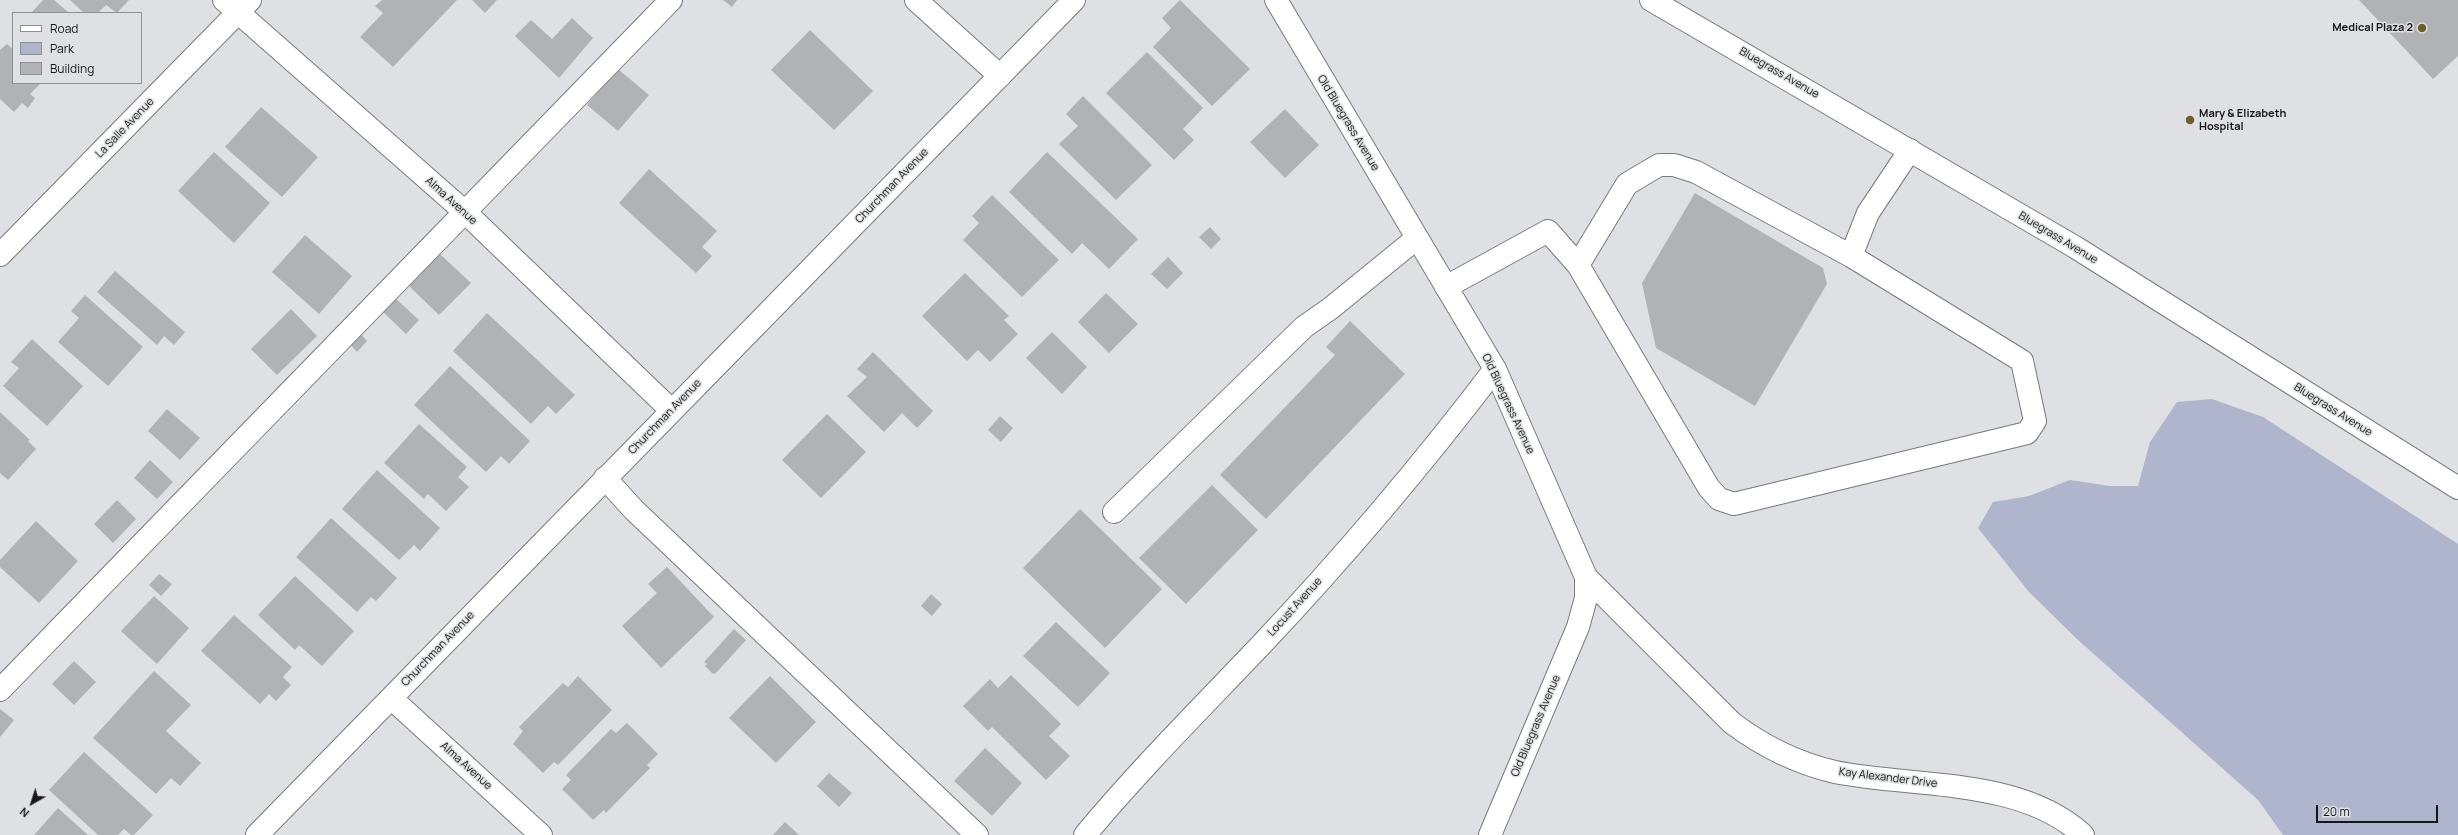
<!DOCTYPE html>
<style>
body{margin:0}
#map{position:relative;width:2458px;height:835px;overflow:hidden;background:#dfe0e4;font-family:Manrope,sans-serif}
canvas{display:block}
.legend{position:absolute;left:12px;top:12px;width:130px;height:72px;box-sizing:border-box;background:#dfe0e4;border:1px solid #8f9092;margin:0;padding:5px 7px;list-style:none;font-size:12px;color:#161718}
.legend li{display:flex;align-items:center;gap:8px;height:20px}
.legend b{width:20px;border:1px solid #8f9092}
.north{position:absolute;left:12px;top:783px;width:40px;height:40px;-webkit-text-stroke:3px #dfe0e4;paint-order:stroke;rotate:219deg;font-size:11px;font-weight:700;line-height:16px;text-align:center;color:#161718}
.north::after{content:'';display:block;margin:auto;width:14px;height:18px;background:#161718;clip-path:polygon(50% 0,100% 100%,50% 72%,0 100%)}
.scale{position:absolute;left:2316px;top:805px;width:122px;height:18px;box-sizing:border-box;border:2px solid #161718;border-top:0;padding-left:5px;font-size:12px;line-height:14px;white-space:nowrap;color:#161718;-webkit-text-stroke:3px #dfe0e4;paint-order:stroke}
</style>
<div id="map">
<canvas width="2458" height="835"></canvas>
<ul class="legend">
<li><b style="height:5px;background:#fff"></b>Road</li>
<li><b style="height:11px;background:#aeb5cc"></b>Park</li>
<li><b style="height:11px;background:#b1b2b6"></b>Building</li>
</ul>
<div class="north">N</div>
<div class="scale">20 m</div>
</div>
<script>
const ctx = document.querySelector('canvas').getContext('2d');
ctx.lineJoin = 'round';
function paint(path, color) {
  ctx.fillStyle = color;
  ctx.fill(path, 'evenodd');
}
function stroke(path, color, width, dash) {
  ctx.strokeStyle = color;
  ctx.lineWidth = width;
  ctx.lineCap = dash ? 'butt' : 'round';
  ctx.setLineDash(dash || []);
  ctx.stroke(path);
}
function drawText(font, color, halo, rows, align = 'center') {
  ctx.font = font + ' Manrope,sans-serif';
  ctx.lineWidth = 3;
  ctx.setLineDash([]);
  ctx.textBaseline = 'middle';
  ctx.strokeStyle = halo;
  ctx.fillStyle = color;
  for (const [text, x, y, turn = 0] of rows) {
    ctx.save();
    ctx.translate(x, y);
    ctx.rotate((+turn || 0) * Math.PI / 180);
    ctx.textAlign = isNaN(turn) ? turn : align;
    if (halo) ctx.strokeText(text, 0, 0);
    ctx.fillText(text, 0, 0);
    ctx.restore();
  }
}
paint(new Path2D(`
 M2212,399L2263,417L2458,544V835H2283L2258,800L2078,640L2029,592L1978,528L1993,502L2029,496L2070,480L2110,486H2138L2150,442L2177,402Z`), '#aeb5cc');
paint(new Path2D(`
 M43,0H54L69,13H31Z
 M70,0H129L117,13L106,5L98,13H84Z
 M382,0H457L393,67L360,37L383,13L375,6Z
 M472,0H497L485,13Z
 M723,0H737L732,7Z
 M1180,0L1250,69L1212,106L1153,47L1171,28L1162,18Z
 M2359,0H2458V56L2433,79Z
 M572,18L593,38L559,78L515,36L531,20L552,39Z
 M810,30L873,91L834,130L771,70Z
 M7,44L13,49V83H41L30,94L35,98L28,108L22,103L14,112L0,99V50Z
 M1147,52L1203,108L1183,129L1194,140L1174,160L1106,93Z
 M618,69L649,95L618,131L587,105Z
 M1083,96L1152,165L1116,200L1059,144L1078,126L1066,114Z
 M261,107L318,157L282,197L225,147Z
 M1285,109L1319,145L1285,178L1250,142Z
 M214,152L270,203L234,243L178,191Z
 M1047,152L1138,239L1109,269L1082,243L1072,254L1009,192Z
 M649,169L717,231L702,247L712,256L696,273L619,203Z
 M1695,193L1823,268L1827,284L1755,406L1656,348L1642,283Z
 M992,195L1059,260L1022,297L963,240L979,223L972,216Z
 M1210,227L1221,239L1211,249L1199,237Z
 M305,235L352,276L319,314L272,272Z
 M440,254L471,283L439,315L409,286Z
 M1168,257L1183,273L1167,289L1151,274Z
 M115,271L185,332L174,345L164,336L157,345L97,292Z
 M965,273L1009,316L1004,320L1018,334L990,362L978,350L967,361L922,316Z
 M1106,293L1138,324L1109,353L1078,322Z
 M85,295L143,347L108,386L58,342L79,318L71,311Z
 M394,297L419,320L406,334L381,310Z
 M291,309L317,336L277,375L251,349Z
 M487,313L575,395L556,414L548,406L531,424L453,351Z
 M1350,321L1405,374L1266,519L1220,475L1335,355L1326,347Z
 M1052,332L1087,367L1062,394L1026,358Z
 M360,333L367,341L357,352L349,343Z
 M32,339L83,386L47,426L3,386L19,368L11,362Z
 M873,352L933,411L917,428L902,413L884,432L847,396L867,377L857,369Z
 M450,366L530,441L509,464L501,456L486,472L414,405Z
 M167,409L200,438L180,460L148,431Z
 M0,412L30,440L28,441L36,449L8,480L0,473Z
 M827,414L866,452L821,498L782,460Z
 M1000,416L1013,428L1001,442L988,430Z
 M419,424L467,467L458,477L469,487L446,511L428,494L424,499L384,463Z
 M150,460L173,482L157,499L134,478Z
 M377,470L440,528L420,551L414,545L399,560L342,509Z
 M1212,485L1258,530L1186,604L1139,558Z
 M117,500L136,519L113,543L94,524Z
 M1080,509L1162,589L1105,648L1023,568Z
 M331,518L397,578L376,601L371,597L357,612L296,557Z
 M36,521L78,561L39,603L0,567V560Z
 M667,567L714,617L661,668L622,626L657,593L648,584Z
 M159,574L172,584L161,596L149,585Z
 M295,576L354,631L322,666L299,645L295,650L258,615Z
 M931,594L942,604L932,616L921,606Z
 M154,596L189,628L157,664L121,631Z
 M234,615L292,667L283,677L291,685L276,701L269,694L260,704L201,651Z
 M1056,622L1110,673L1078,707L1023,656Z
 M734,629L746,640L716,673L713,674L705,666L707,664L704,662Z
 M74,661L96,682L74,705L52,684Z
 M154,671L191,705L166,731L201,763L180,786L171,778L156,794L93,738Z
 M1011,675L1061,724L1049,736L1070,756L1046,780L992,727L988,731L963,706L990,679L998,688Z
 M578,676L612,710L558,765L554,762L543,773L513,744L523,731L519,727L563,683L568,687Z
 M770,676L816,722L776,763L729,718Z
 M0,709L14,720L0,737Z
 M627,723L658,754L647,765L650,768L606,813L604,810L593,820L562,789L571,780L566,775L611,729L616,733Z
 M985,748L1022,783L992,816L954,781Z
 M84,752L153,815L134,835H131L124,829L118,835H98L49,790Z
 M829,773L852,793L839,807L817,786Z
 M58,808L88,835H34Z
 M785,822L799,835H773Z`), '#b1b2b6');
const lane = new Path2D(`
 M916,0L1000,76
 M1578,265L1627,184L1659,165H1674L1696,172L1851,256
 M1446,287L1548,231L1578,265L1709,488L1719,499L1734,504L2027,433L2035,421L2022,361L1851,256L1868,213L1910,150
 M605,478L634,510L977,835
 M1114,512L1304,327L1331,308L1417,238
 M0,690L671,0`);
const street = new Path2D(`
 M224,0L465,212L671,410
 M1276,0L1495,369L1586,577V598L1578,627L1490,835
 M0,255L250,0
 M1586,577L1732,723C1764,747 1796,763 1835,772C1914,788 2020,777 2083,835
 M391,698L541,835
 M257,835L1074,0
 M1085,835C1140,769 1201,708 1261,645C1343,558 1422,465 1495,369`);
const secondary = new Path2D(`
 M1651,0L2075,247L2458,488`);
stroke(lane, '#797a7e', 24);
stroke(street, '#797a7e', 24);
stroke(secondary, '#797a7e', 24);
stroke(lane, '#fff', 22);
stroke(street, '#fff', 22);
stroke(secondary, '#fff', 22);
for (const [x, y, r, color] of [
 [2422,28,5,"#6d5e2b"],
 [2190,120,5,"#6d5e2b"]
]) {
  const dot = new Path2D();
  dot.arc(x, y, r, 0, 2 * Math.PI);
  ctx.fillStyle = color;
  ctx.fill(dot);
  stroke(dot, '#dfe0e4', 1.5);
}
drawText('bold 11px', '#161718', '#dfe0e4', [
 ["Medical Plaza 2",2413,28],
 ["Mary & Elizabeth",2199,114,"left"],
 ["Hospital",2199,127,"left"]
], 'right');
drawText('11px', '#161718', '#dfe0e4', [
 ["Bluegrass Avenue",1779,73,30],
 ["Old Bluegrass Avenue",1348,123,59],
 ["La Salle Avenue",125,128,-46],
 ["Churchman Avenue",892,186,-46],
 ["Alma Avenue",451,201,42],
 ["Bluegrass Avenue",2058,238,31],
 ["Old Bluegrass Avenue",1508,404,65],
 ["Bluegrass Avenue",2333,410,32],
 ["Churchman Avenue",665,417,-46],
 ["Locust Avenue",1295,607,-48],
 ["Churchman Avenue",438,649,-46],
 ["Old Bluegrass Avenue",1536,726,-67],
 ["Alma Avenue",466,766,42],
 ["Kay Alexander Drive",1888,778,7]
]);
</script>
